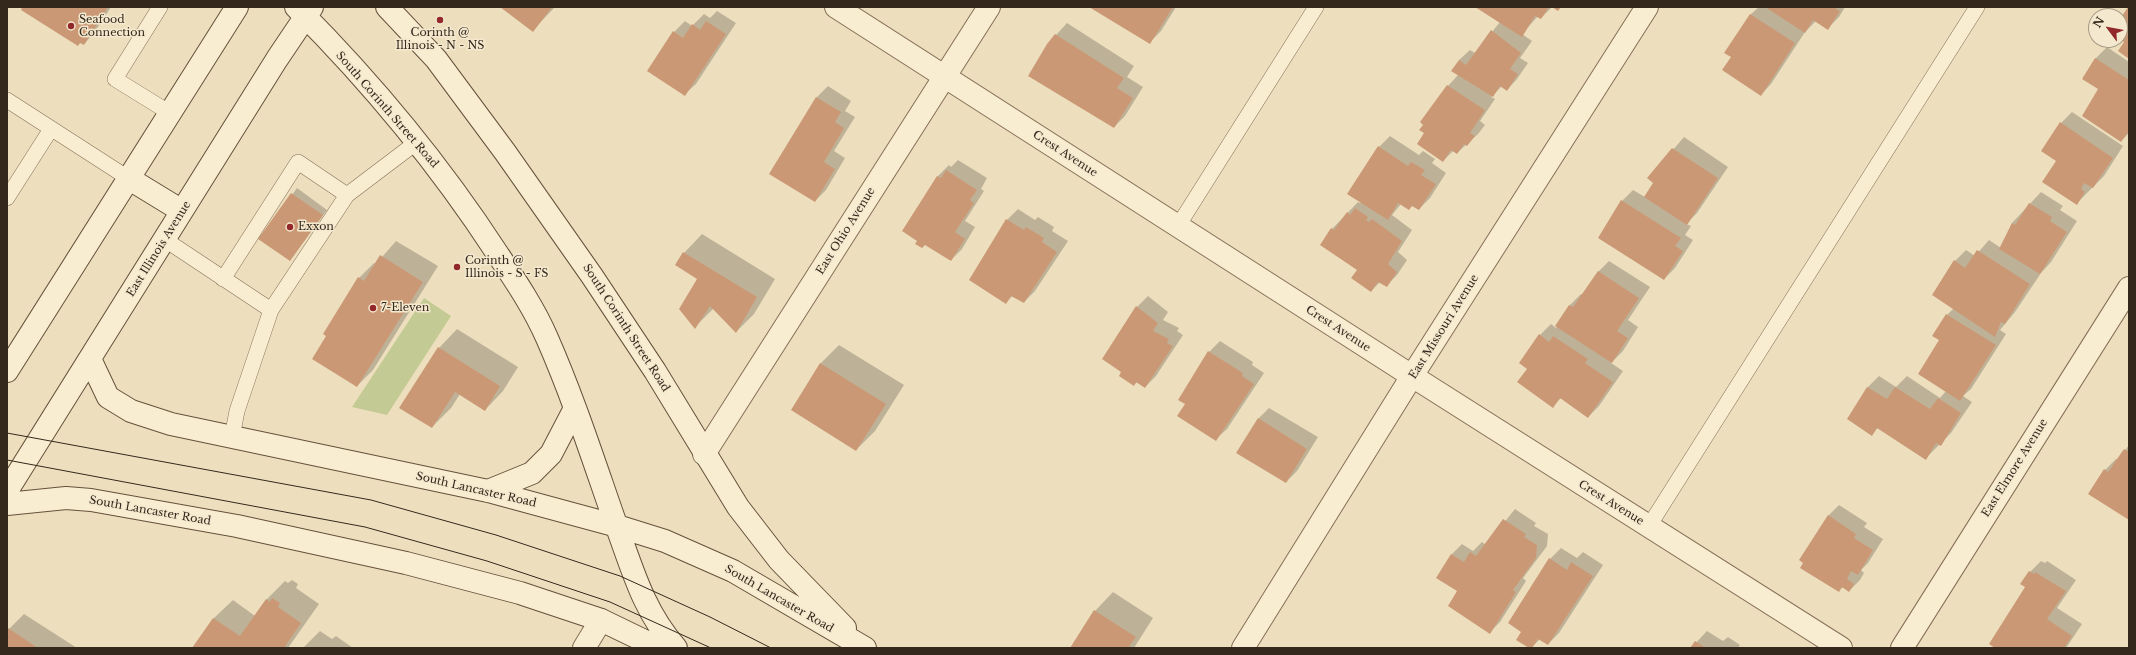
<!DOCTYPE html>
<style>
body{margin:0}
#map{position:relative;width:2136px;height:655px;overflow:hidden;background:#eddfbe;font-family:"Libre Baskerville",serif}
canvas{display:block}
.frame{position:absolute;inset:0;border:8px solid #34281c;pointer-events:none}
.north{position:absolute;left:2088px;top:8px;width:40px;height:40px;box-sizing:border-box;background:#f4e9ce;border:1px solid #a79c87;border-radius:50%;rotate:302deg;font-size:11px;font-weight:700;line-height:16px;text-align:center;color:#34281c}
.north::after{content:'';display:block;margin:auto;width:14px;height:18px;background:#93282a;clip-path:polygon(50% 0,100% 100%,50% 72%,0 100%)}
</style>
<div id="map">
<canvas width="2136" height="655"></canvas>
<div class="frame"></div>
<div class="north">N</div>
</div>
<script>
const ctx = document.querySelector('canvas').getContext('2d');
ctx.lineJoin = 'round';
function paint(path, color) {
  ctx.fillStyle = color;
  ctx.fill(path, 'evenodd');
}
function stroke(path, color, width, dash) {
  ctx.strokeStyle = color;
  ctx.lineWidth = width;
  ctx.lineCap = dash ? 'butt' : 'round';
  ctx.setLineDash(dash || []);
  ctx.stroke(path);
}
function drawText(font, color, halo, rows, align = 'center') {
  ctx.font = font + ' "Libre Baskerville",serif';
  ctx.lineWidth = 3;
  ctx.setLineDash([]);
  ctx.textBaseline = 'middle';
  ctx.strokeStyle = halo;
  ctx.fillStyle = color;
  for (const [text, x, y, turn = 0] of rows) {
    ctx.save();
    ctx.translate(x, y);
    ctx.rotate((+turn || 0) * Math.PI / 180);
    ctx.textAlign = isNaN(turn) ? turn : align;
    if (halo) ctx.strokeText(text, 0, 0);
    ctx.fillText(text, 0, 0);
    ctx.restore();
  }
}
paint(new Path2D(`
 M424,298L451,316L387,415L352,407Z`), '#c4ca93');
paint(new Path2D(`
 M24,7H111L94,33L84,44Z
 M502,7H555L533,30Z
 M1091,7H1176L1161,31L1150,42Z
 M1477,7H1552L1541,18L1538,16L1522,34L1532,41L1520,58L1528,63L1517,79L1507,90L1502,86L1491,97L1495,99L1480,121L1485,125L1478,134L1457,153L1453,151L1443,161L1425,133L1448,86L1458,75L1459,60L1470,50L1475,53L1500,22Z
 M1759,7H1845L1839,17L1828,28L1816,21L1805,32L1771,84L1761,95L1732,57L1726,53L1751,14Z
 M717,11L736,23L696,84L685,94L674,32L685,21L692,26L704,14L710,18Z
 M1067,23L1134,66L1127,77L1143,87L1125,116L1114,127L1047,45Z
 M2107,47L2129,62V133L2121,141L2100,89L2083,78L2096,58Z
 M828,86L851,101L845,111L855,117L834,151L845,158L826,190L815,201L770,174L817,97Z
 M2072,112L2123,146L2104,176L2076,204L2058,160L2061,123Z
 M1390,136L1419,155L1423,151L1435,159L1432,163L1446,173L1430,198L1419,209L1413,205L1401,204L1392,215L1412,230L1398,252L1407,260L1397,275L1386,286L1380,282L1371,291L1332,229L1358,202L1360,203L1362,202L1379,147Z
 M1684,137L1728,167L1697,213L1686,224L1691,226L1685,235L1693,240L1675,268L1664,279L1622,201L1633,190L1645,197L1655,182L1649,178Z
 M958,160L987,178L981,189L984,191L965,221L975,227L962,249L951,260L904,231L938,176L949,165L951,167Z
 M297,188L327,210L290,260L260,239Z
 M2041,192L2063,206L2060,210L2077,221L2051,262L2041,273L2015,312L2000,330L2006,334L1971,389L1963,396L1972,402L1951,433L1925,459L1878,428L1871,434L1848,419L1868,387L1879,376L1896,387L1907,376L1940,398L1946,391L1940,340L1947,315L1954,308L1955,261L1966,250L1975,256L1989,240L2001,248L2012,223Z
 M1018,209L1035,220L1038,217L1054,227L1052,231L1068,241L1035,291L1024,302L1013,295L1006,303L1007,220Z
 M702,234L775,279L754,314L736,332L714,308L695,327L699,279L684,253Z
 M396,241L438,266L373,370L357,386L359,278L374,263L376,264Z
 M1609,261L1650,287L1628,320L1638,327L1623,351L1611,363L1623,371L1599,406L1588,417L1561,398L1553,406L1528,369L1540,335L1551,324L1556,328L1570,305L1581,294L1583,295L1598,272Z
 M1148,296L1168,312L1163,320L1179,328L1177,331L1183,335L1156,376L1145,387L1137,382L1134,385L1123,371L1137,307Z
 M457,329L518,367L503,391L485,410L460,394L451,408L432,427L439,348Z
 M1220,341L1253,362L1252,365L1264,373L1227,429L1216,439L1186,403L1209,352Z
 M839,345L904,385L875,431L856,450L792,410L821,363Z
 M1269,408L1318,437L1297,471L1286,482L1258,419Z
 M2129,445V519L2105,470L2116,459L2118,460Z
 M1839,505L1867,523L1864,527L1883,539L1868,563L1861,570L1864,573L1860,580L1849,591L1843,587L1838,591L1805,562L1828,516Z
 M1515,509L1536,523L1534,526L1548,534L1547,546L1523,578L1526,581L1500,622L1489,633L1458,591L1451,555L1462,544L1473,551L1482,542L1486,545Z
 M1561,548L1577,558L1583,552L1603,565L1559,633L1548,644L1540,639L1531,648L1523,631L1550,559Z
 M2041,561L2045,563L2047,561L2076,580L2057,608L2082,624L2066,648H1997L2027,587L2030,572Z
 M292,580L298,584L296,588L319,604L288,648H193L214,618L233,600L255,616L266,600L285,581L288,583Z
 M1113,592L1153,618L1134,648H1071L1095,611Z
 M24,614L77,648H7V631Z
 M320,631L332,639L336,636L353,648H303Z
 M1707,631L1723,641L1728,637L1740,645L1738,648H1691Z`), '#0003');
paint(new Path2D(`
 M22,7H108L84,45L80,43L78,46L21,10Z
 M500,7H552L533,32Z
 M1089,7H1173L1150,44Z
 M1475,7H1549L1541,19L1535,16L1522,37Z
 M1552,7H1561L1558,11Z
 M1765,7H1833L1840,11L1828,30L1813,20L1805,33Z
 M2128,7H2129V59L2118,51L2124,42L2120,39V19Z
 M1750,14L1795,43L1761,96L1722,70L1731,57L1724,53Z
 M706,21L726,34L685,96L647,71L673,31L683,38L692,24L700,30Z
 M1491,30L1521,53L1510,69L1518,74L1507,91L1500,86L1493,97L1451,71L1459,60L1466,65Z
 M1055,34L1124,78L1117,88L1133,98L1114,128L1028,76L1047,44Z
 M2095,58L2129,80V131L2121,142L2082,116L2098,89L2082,79Z
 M1447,85L1485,110L1470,133L1475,136L1467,146L1464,144L1457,154L1451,150L1443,162L1417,144L1424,133L1419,130L1423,125L1420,122Z
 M816,97L841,112L835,122L844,128L824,162L835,169L815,202L769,174Z
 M2060,122L2113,158L2093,188L2084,183L2081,189L2085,192L2077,205L2042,182L2056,161L2041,151Z
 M1378,146L1408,166L1411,162L1425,170L1421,175L1436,184L1419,210L1412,206L1409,210L1398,203L1388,220L1347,194Z
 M1672,148L1718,178L1687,225L1644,197L1653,183L1647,178Z
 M946,170L977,190L970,200L974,203L955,232L965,239L951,261L925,245L922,248L915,244L917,241L902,231L937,176L941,178Z
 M291,193L323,215L290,261L258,239Z
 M1621,200L1681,238L1675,246L1683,251L1664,280L1598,238Z
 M2029,203L2052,217L2050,221L2067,232L2040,274L1999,249L2012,223L2015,225Z
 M1355,208L1368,217L1366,220L1369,222L1372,219L1402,241L1388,264L1397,272L1387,287L1378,282L1371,292L1351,278L1357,270L1320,245L1331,228L1334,230L1347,212L1350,215Z
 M1006,219L1024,230L1026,227L1044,238L1042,242L1057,252L1024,303L1011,296L1006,304L969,280Z
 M1977,250L2030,284L2005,324L2001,322L1995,337L1932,295L1954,260L1965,268Z
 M683,252L757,297L736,333L710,306L695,329L679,309L697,279L675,265Z
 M380,255L423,282L357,387L312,359L326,336L323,334L358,277L364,281Z
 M1598,271L1639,298L1617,331L1628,338L1612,363L1555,326L1569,305L1573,307Z
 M1136,306L1158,323L1153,331L1169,339L1167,343L1173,346L1145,388L1136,382L1134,386L1119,376L1121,372L1102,359Z
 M1946,314L1996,345L1960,401L1918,374L1939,340L1932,336Z
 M1539,334L1549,342L1553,336L1588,359L1585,363L1613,382L1588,418L1560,398L1553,408L1517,382L1527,369L1519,363Z
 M438,347L500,386L485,411L455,392L432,428L399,408Z
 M1208,351L1243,373L1242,376L1254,384L1216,441L1177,416L1185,404L1178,400Z
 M820,363L886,404L856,451L791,410Z
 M1867,387L1887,399L1895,387L1930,409L1938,398L1961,413L1941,446L1936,443L1926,460L1877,428L1872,436L1847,419Z
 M1258,418L1307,449L1286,483L1236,453Z
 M2124,449L2129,452V520L2088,494L2104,469L2108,472Z
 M1828,515L1856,534L1854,538L1873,550L1858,575L1851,571L1847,579L1854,584L1849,592L1842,587L1839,592L1800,568L1803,563L1799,560Z
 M1503,519L1526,534L1524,537L1537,545L1536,558L1513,590L1516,592L1490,634L1448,606L1457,591L1436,578L1451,554L1464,562L1470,552L1476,556Z
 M1549,558L1567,570L1571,562L1593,576L1548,645L1538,639L1532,648H1529L1516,640L1521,632L1508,623Z
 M2029,571L2034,574L2035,572L2066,591L2047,619L2072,636L2064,648H1995L1989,644L2025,587L2020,584Z
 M272,598L280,603L278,607L301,623L284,648H192L213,618L240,636L266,599L270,602Z
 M1094,610L1136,637L1128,648H1070Z
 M8,628L38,648H7Z
 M1695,641L1706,648H1690Z`), '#cb9875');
const service = new Path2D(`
 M160,7L115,79L170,113
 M7,100L128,178
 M347,195L417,142
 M7,198L51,129
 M1178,226L1316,7
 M164,239L271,310L237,411L232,437
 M223,279L298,162L347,195L271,310
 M1649,526L1977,7`);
const minor = new Path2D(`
 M836,7L1412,376L1841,648
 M704,454L989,7
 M584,648L601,620
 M1243,648L1412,376L1647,7
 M1902,648L2129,288`);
const secondary = new Path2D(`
 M296,7C371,82 439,164 497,253C515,280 534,308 547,338C573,397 593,459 614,519C632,567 642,609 676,648
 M387,7L436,59L505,152L592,276L655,371L738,507L779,560L845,628
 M128,178L182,211
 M90,359L108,397L131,411L171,424L488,491L617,526L665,541L733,571L865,648
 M7,371L237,7
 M7,491L277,59L312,7
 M488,491L532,473L551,454L575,408
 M7,504L66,498L91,500L237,526L406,563L520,593L601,620L659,648`);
stroke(service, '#856f57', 16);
stroke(minor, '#856f57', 24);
stroke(secondary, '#66513b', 24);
stroke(service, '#f8ecd1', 15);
stroke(minor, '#f8ecd1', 22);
stroke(secondary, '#f8ecd1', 22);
stroke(new Path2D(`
 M7,433L371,500L496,535L620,576L710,617L771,648
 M7,460L365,527L487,561L610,602L711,648`), '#34281c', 1);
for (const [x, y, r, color] of [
 [440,20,4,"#93282a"],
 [71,26,4,"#93282a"],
 [290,227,4,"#93282a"],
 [457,267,4,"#93282a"],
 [373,308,4,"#93282a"]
]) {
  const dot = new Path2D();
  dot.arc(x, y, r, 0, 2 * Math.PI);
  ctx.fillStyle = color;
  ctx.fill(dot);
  stroke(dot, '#f4e9ce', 1.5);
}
drawText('11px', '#34281c', '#f4e9ce', [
 ["Seafood",79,20],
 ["Connection",79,33],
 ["Corinth @",440,33,"center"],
 ["Illinois - N - NS",440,46,"center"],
 ["Exxon",298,227],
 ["Corinth @",465,261],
 ["Illinois - S - FS",465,274],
 ["7-Eleven",381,308]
], 'left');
drawText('11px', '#34281c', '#f4e9ce', [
 ["South Corinth Street Road",387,110,49],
 ["Crest Avenue",1065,154,33],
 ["East Ohio Avenue",846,231,-58],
 ["East Illinois Avenue",159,249,-58],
 ["East Missouri Avenue",1444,327,-58],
 ["South Corinth Street Road",626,328,57],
 ["Crest Avenue",1338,329,33],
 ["East Elmore Avenue",2015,468,-58],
 ["South Lancaster Road",476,490,13],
 ["Crest Avenue",1611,503,32],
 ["South Lancaster Road",150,511,10],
 ["South Lancaster Road",779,599,30]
]);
</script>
